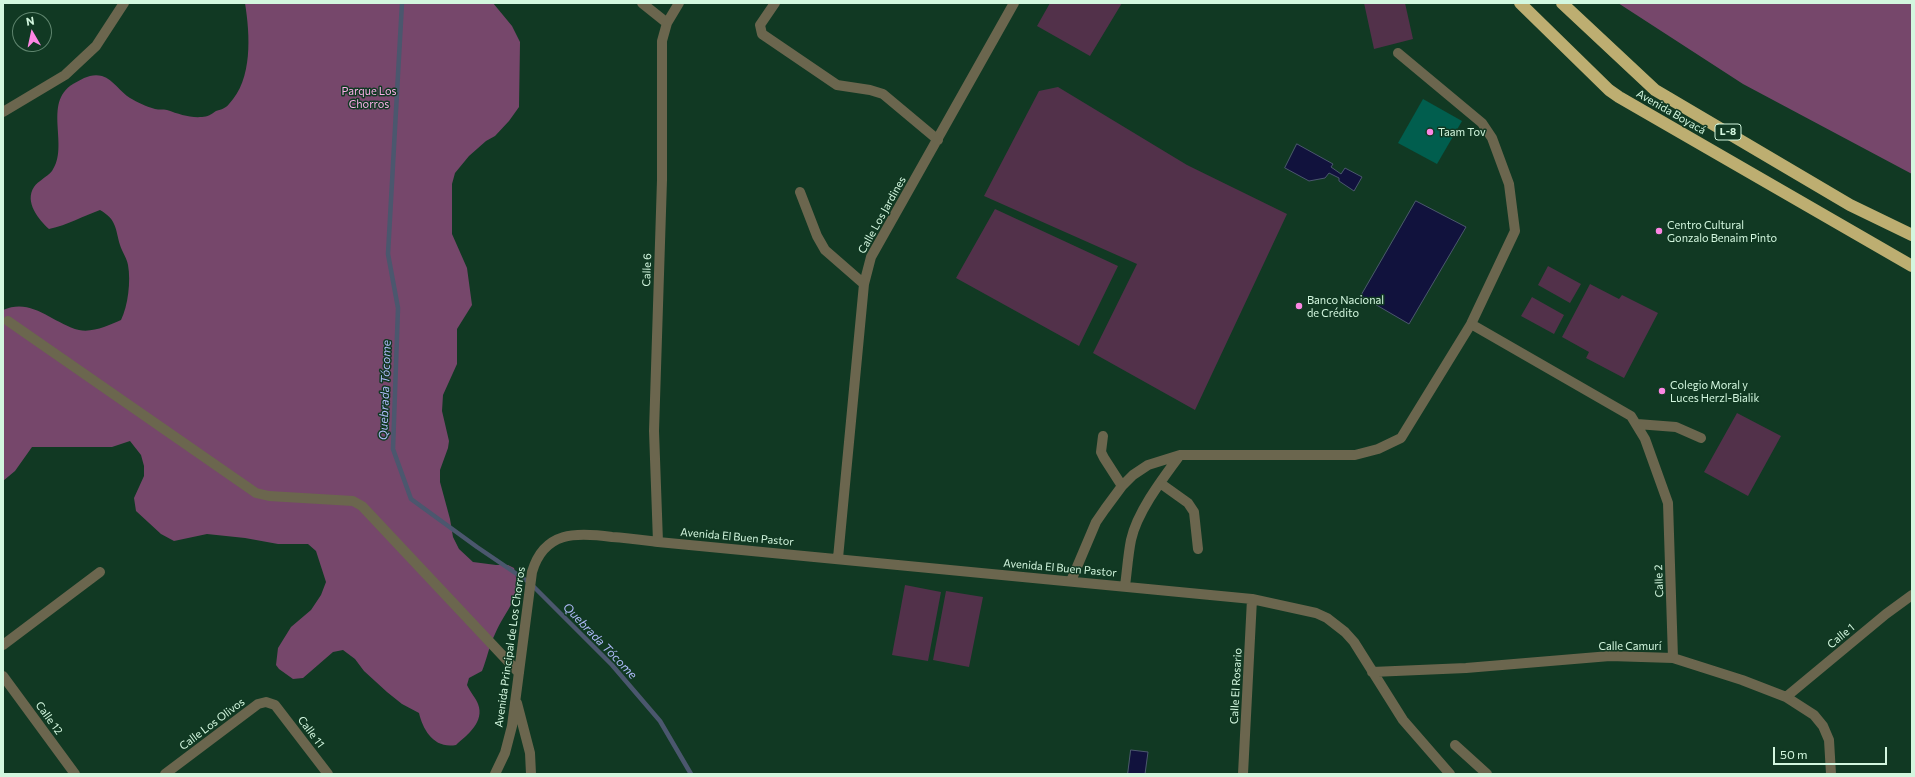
<!DOCTYPE html>
<meta charset="utf-8">
<style>
body{margin:0}
#map{position:relative;width:1915px;height:777px;overflow:hidden;background:#113923;font-family:Commissioner,sans-serif}
canvas{display:block}
.frame{position:absolute;inset:0;border:4px solid #d3f7df;pointer-events:none}
.north{position:absolute;left:12px;top:12px;width:40px;height:40px;box-sizing:border-box;background:#113923;border:1px solid #5f856e;border-radius:50%;rotate:351deg;font-size:11px;font-weight:700;line-height:16px;text-align:center;color:#d3f7df}
.north::after{content:'';display:block;margin:auto;width:14px;height:18px;background:#fd86e3;clip-path:polygon(50% 0,100% 100%,50% 72%,0 100%)}
.scale{position:absolute;left:1773px;top:747px;width:114px;height:18px;box-sizing:border-box;border:2px solid #d3f7df;border-top:0;padding-left:5px;font-size:12px;line-height:14px;white-space:nowrap;color:#d3f7df;-webkit-text-stroke:3px #113923;paint-order:stroke}
</style>
<div id="map">
<canvas width="1915" height="777"></canvas>
<div class="frame"></div>
<div class="north">N</div>
<div class="scale">50 m</div>
</div>
<script>
const ctx = document.querySelector('canvas').getContext('2d');
ctx.lineJoin = 'round';
function paint(path, color) {
  ctx.fillStyle = color;
  ctx.fill(path, 'evenodd');
}
function stroke(path, color, width, dash) {
  ctx.strokeStyle = color;
  ctx.lineWidth = width;
  ctx.lineCap = dash ? 'butt' : 'round';
  ctx.setLineDash(dash || []);
  ctx.stroke(path);
}
function drawText(font, color, halo, rows, align = 'center') {
  ctx.font = font + ' Commissioner,sans-serif';
  ctx.lineWidth = 3;
  ctx.setLineDash([]);
  ctx.textBaseline = 'middle';
  ctx.strokeStyle = halo;
  ctx.fillStyle = color;
  for (const [text, x, y, turn = 0] of rows) {
    ctx.save();
    ctx.translate(x, y);
    ctx.rotate((+turn || 0) * Math.PI / 180);
    ctx.textAlign = isNaN(turn) ? turn : align;
    if (halo) ctx.strokeText(text, 0, 0);
    ctx.fillText(text, 0, 0);
    ctx.restore();
  }
}
paint(new Path2D(`
 M1050,3H1122L1090,56L1037,26Z
 M1364,3H1405L1413,39L1374,49Z
 M1058,87L1187,165L1287,214L1195,410L1093,353L1137,264L984,196L1039,91Z
 M995,209L1118,266L1079,346L956,278Z
 M1548,266L1581,284L1570,303L1538,285Z
 M1590,284L1619,299L1622,295L1658,313L1624,378L1586,358L1589,352L1562,337Z
 M1532,297L1564,315L1554,334L1521,316Z
 M1737,413L1781,436L1748,496L1704,472Z
 M905,585L941,592L928,661L892,655Z
 M946,591L983,597L969,667L933,660Z`), '#52314a');
paint(new Path2D(`
 M245,3H493L512,26L520,42L519,107L509,121L495,136L486,141L469,156L455,173L452,184V234L467,268L472,305L457,329V364L443,395L442,411L449,441L448,448L440,470V482L450,519L453,537L459,549L473,562L496,565H508L514,568C523,598 505,610 495,634C489,646 487,659 482,671L469,678L467,685C470,692 476,698 478,704C485,722 467,735 456,745C434,749 423,730 419,713L402,704L387,692L364,671L355,659L343,650L333,652L303,678L293,679L279,669L276,665L278,648L291,627L311,610L321,595L326,582L316,551L308,544H278L245,538L207,534L174,541L161,534L136,511L134,498L144,476V466L141,455L130,441L112,447H32L15,471L3,481V310C32,297 52,323 79,330C93,333 109,325 121,320C128,306 131,281 128,265C127,258 122,252 120,245C115,228 117,220 100,210C83,216 68,225 49,229C39,220 24,202 34,187C38,181 47,177 52,171C70,146 42,103 73,84C82,79 91,73 102,76C114,80 120,92 130,98C137,102 147,107 155,109C159,110 163,109 167,110C179,114 189,118 202,117C207,117 212,114 216,111C220,110 226,108 229,104C253,79 250,35 245,3Z
 M1618,3H1912V174L1743,84Z`), '#76476b');
const water = new Path2D(`
 M1297,144L1333,164L1331,167L1341,174L1345,168L1362,177L1354,191L1339,181V178L1329,173L1325,178L1309,181L1285,168Z
 M1416,201L1466,227L1409,324L1361,296Z
 M1131,750L1148,752L1145,774H1128Z`);
paint(water, '#11123d');
stroke(water, '#4b576e', 1);
stroke(new Path2D(`
 M402,3L388,254L398,308L393,449L411,499L477,547L530,583L612,665L660,721L691,774`), '#4b576e', 4.5);
paint(new Path2D(`
 M1423,99L1462,121L1437,164L1398,143Z`), '#015e4e');
stroke(new Path2D(`
 M642,3L667,23
 M775,3L760,25L762,34L837,85L870,90L883,94L938,140
 M3,112L65,75L96,46L124,3
 M800,192L817,236L825,250L864,284
 M8,321L256,493L269,496L353,501L362,506L519,673
 M1471,324L1631,416L1645,439L1668,503L1673,658
 M1637,424L1676,427L1701,438
 M1103,436L1101,452L1104,458L1122,486
 M1160,483L1188,503L1194,512L1198,549
 M658,542L654,431L662,180V41L667,23L679,3
 M838,558L864,284L871,257L1014,3
 M1071,581L1096,522L1105,509L1122,486L1133,475L1148,465L1180,455H1355L1378,449L1401,438L1471,324L1515,231L1509,184L1492,138L1482,123L1398,53
 M1125,586C1127,571 1128,555 1131,540C1137,512 1163,478 1180,455
 M3,645L100,572
 M1372,672L1466,668L1610,656L1673,658L1742,680L1786,697L1814,715L1823,726L1829,740L1831,774
 M3,676L75,774
 M1786,697L1886,614L1912,595
 M517,703L530,753L531,774
 M1455,745L1487,774
 M165,774L258,704L266,702L275,705L328,774
 M495,774L505,753L512,726L532,572C544,531 576,532 612,537C627,538 642,540 658,542L1252,599L1316,613L1327,618L1345,632L1354,642L1403,720L1450,774
 M1243,774L1252,599`), '#6b664e', 10);
stroke(new Path2D(`
 M1520,3L1609,90L1619,97L1912,266
 M1562,3L1655,90L1850,205L1912,235`), '#bdae71', 12);
for (const [x, y, r, color] of [
 [1430,132,4,"#fd86e3"],
 [1659,231,4,"#fd86e3"],
 [1299,306,4,"#fd86e3"],
 [1662,391,4,"#fd86e3"]
]) {
  const dot = new Path2D();
  dot.arc(x, y, r, 0, 2 * Math.PI);
  ctx.fillStyle = color;
  ctx.fill(dot);
  stroke(dot, '#113923', 1.5);
}
for (const [x, y, w] of [
 [1728,132,26]
]) {
  const box = new Path2D();
  box.roundRect(x - w / 2, y - 8, w, 16, 3);
  ctx.fillStyle = '#113923';
  ctx.fill(box);
  stroke(box, '#d3f7df', 1);
}
drawText('bold 10px', '#d3f7df', null, [
 ["L-8",1728,132]
]);
drawText('11px', '#fbb0e8', '#113923', [
 ["Parque Los",369,91],
 ["Chorros",369,104]
]);
drawText('11px', '#d3f7df', '#113923', [
 ["Avenida Boyacá",1671,112,30],
 ["Calle Los Jardines",882,215,-61],
 ["Calle 6",647,270,-88],
 ["Avenida El Buen Pastor",737,537,5],
 ["Avenida El Buen Pastor",1060,568,5],
 ["Calle 2",1659,581,-92],
 ["Calle 1",1841,636,-40],
 ["Calle Camurí",1630,646],
 ["Avenida Principal de Los Chorros",510,647,-82],
 ["Calle El Rosario",1236,686,-87],
 ["Calle 12",49,718,54],
 ["Calle Los Olivos",212,724,-37],
 ["Calle 11",311,732,53]
]);
drawText('11px', '#d3f7df', '#113923', [
 ["Taam Tov",1438,132],
 ["Centro Cultural",1667,225],
 ["Gonzalo Benaim Pinto",1667,238],
 ["Banco Nacional",1307,300],
 ["de Crédito",1307,313],
 ["Colegio Moral y",1670,385],
 ["Luces Herzl-Bialik",1670,398]
], 'left');
drawText('italic 12px', '#aebaf8', '#113923', [
 ["Quebrada Tócome",385,390,-88],
 ["Quebrada Tócome",600,641,46]
]);
</script>
